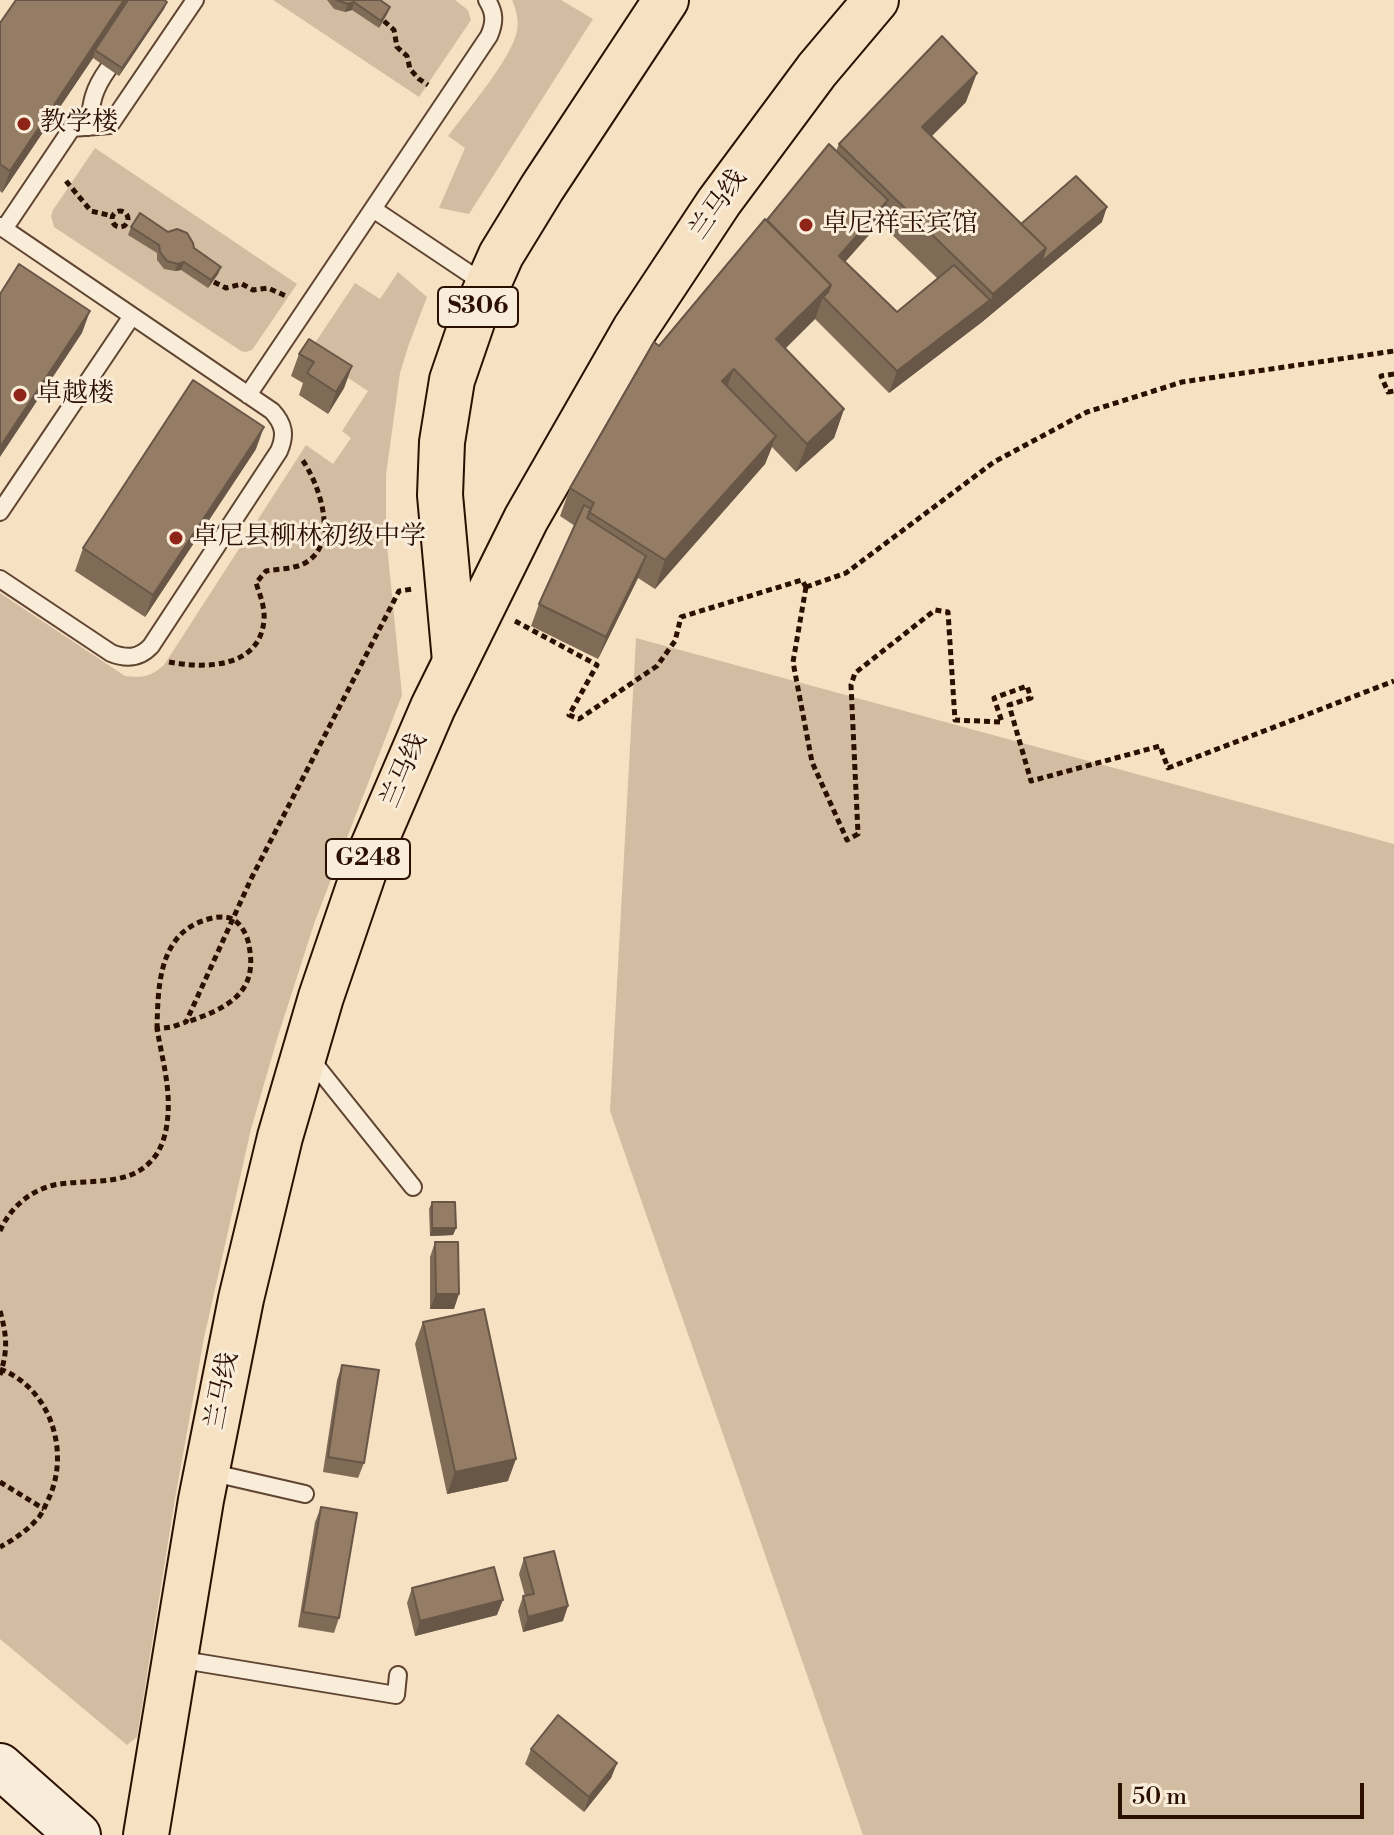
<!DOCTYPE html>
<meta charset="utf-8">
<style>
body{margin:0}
#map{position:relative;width:1394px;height:1835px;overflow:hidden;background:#f6e1c3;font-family:"Libre Bodoni",serif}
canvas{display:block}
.scale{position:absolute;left:1118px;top:1783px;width:246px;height:36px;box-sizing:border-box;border:4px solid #2b0f00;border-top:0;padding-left:10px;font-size:24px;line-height:28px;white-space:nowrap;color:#2b0f00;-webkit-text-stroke:6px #f9ecd8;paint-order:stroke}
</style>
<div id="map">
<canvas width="1394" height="1835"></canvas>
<div class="scale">50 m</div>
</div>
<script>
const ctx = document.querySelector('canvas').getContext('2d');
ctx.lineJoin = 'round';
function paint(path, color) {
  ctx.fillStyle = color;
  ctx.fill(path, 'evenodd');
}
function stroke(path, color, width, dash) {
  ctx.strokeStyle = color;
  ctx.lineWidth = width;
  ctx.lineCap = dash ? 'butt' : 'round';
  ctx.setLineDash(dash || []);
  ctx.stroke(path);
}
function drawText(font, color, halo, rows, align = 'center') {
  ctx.font = font + ' "Libre Bodoni","Noto Serif SC",serif';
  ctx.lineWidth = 6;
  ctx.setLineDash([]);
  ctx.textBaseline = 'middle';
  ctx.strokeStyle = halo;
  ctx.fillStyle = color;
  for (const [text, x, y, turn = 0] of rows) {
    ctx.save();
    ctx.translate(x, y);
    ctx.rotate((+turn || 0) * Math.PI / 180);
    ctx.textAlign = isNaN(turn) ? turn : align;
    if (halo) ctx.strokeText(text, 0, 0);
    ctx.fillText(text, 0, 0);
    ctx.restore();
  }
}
paint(new Path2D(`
 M273,0H455L468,10L471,20L419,97Z
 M512,0H561L593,19L469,214L439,208L465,148L448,136C466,112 512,58 517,31C519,20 516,9 512,0Z
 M95,148L297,284L252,350L246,352L241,351L54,227L51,216L53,210Z
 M398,272L427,297L409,344L400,373L386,475V535L402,695L315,921L278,1036L251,1129L204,1338L175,1499L137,1737L127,1745L0,1639V593L125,676C143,678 150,677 164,665L306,445L333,464L351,438L342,431L368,391L309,352L355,283L380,299Z
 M636,638L1394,844V1835H863L610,1111Z`), '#d3bda2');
const service = new Path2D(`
 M89,127C91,102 93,90 108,69
 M373,209L485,284
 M0,226L272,411C284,424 286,435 279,451L151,646C139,659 126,659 111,653L0,579
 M4,229L72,128L110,125L195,0
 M248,395L489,36C495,22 495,13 487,0
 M0,512L132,316
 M309,1057L413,1187
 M209,1472L305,1494
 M177,1659L396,1695L398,1675`);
const secondary = new Path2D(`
 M0,1766L78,1835`);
const primary = new Path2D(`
 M455,661L440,495L442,442L452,380L474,316L501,255L542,188L666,0`);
const trunk = new Path2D(`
 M146,1835L201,1500L241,1299L280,1137L321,997L371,851L433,707L526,519L635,329L719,202L817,70L876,0`);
stroke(service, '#5e4431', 20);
stroke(secondary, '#2b0f00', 48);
stroke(primary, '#2b0f00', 48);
stroke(trunk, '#2b0f00', 48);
stroke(new Path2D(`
 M384,21L394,30L397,47L407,56L410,69L419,79L428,85
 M66,181L91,211L112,216
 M112 219a8 8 0 1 1 16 0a8 8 0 1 1-16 0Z
 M214,282L226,288L242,284L253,290L268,288L286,296
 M1394,374L1381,376L1388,392L1394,391
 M806,587L793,662L812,762L847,840L858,834L851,685L855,673L935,610L948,612L955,720L1002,722L994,698L1027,686L1031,698L1009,705L1031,781L1160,746L1168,768L1394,681
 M806,587L846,573L994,462L1087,412L1182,382L1394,351
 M515,621L597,665L569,715L579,719L657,666L675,641L681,617L802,580L806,587
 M169,662C206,669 260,668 264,620C265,607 260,595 256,583L266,571C278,569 292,569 303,564C341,546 320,484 301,458
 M157,1029C158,988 158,935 205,920C214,917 226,915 234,920C242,925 248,937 249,946C259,994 225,1009 187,1022
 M0,1231C10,1208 29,1191 54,1185C89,1178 132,1189 156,1155C164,1143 167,1129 168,1114C170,1086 162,1057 157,1029L172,1027L186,1022L251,879L399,591L413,589
 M0,1311C7,1336 8,1350 0,1375
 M0,1369C51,1388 71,1453 48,1500C45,1506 43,1512 39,1517C28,1530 15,1539 0,1547
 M0,1482L44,1509`), '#2b0f00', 5, [6, 4]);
stroke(service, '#f9ecd8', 16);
stroke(secondary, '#f9ecd8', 44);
stroke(primary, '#f6e1c3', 44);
stroke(trunk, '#f6e1c3', 44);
paint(new Path2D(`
 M327,0H380L390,7L387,14L379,28L352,10L345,12L334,9Z
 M167,2L164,9L119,76L93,58L2,193L0,191V23Z
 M966,102L931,136L1021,224L1102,222L982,322L889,393L815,319L785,348L844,409L834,438L796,472L772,447L765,464L655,589L638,578L598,659L531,626L539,604L575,526L560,516L570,488L659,346L767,220L836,151L839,144ZM880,223L938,279L897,312L845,262Z
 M131,227L168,232L221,267L218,274L208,288L181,270L175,271L164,269L157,260V253L128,235Z
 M299,354L352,366L344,388L328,414L299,395L303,383L291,376Z
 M256,449L145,617L75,571L83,548Z
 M432,1202L456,1228L453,1235L430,1236L429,1209Z
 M435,1242L454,1309H430V1257Z
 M423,1322L508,1481L447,1494L415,1344Z
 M342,1365L364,1463L358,1478L323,1472L337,1380Z
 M321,1507L339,1618L334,1633L298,1627L315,1522Z
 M524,1558L563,1621L523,1632L518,1611L523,1596H525L519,1574Z
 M412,1588L497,1615L415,1636L407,1603Z
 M531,1749L617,1763L611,1778L584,1812L525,1764Z`), '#806b57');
paint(new Path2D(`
 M124,0H131L95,50L93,58L2,193L10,171Z
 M167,2L164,9L119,76L122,68Z
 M354,2L352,10L345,12L348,4Z
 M390,7L387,14L379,28L381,21Z
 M977,73L966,102L912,156L922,127Z
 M888,200L880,222L831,278L839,256Z
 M1107,207L1102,222L982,322L993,294L1046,248Z
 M184,262L181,270L175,271L178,264Z
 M221,267L218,274L208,288L211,280Z
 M831,285L826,300L823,297L815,319L766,368L776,339Z
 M990,300L982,322L889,393L897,371Z
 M90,311L82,333L0,457V447Z
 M352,366L344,388L328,414L336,392Z
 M734,369L723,397L722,381Z
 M844,409L834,438L796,472L807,444Z
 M264,427L256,449L145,617L153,595Z
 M776,436L765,464L655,589L665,560Z
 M646,556L638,578L598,659L606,637Z
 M432,1228H456L453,1235L430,1236Z
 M436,1294H459L454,1309H430Z
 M516,1459L508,1481L447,1494L455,1472Z
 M503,1600L497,1615L415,1636L420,1621Z
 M568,1606L563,1621L523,1632L528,1617Z
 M617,1763L611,1778L584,1812L589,1797Z`), '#685747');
const building = new Path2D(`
 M16,0H124L10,171L0,164V23Z
 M128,0H164L167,2L122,68L95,50Z
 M336,0H380L390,7L381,21L354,2L348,4Z
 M942,36L977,73L922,127L1046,248L993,294L839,144Z
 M829,144L888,200L839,256L897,312L954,265L990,300L897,371L823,297L828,292L831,285L767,220Z
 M1076,176L1107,207L1041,262L1046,248L1021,224Z
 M140,213L168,232L177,229L187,233L193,243L194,248L221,267L211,280L184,262L178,264L167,261L160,252L159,245L131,227Z
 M765,219L831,285L776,339L844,409L807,444L734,369L722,381L776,436L665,560L589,512L594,503L570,488L654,342L659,346Z
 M19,264L90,311L0,447V294Z
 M309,339L352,366L336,392L307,373L314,362L299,354Z
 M193,380L264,427L153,595L83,548Z
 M584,505L591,509L587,518L646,556L606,637L539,604Z
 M432,1202H455L456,1228H432Z
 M435,1242H458L459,1294H436Z
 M484,1309L516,1459L455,1472L423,1322Z
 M342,1365L379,1370L364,1463L328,1457Z
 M321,1507L357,1513L339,1618L303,1612Z
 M554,1551L568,1606L528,1617L523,1596L534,1594L524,1558Z
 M494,1567L503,1600L420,1621L412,1588Z
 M558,1715L617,1763L589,1797L531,1749Z`);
paint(building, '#957c65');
stroke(building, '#685747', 2);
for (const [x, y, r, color] of [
 [24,124,8,"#8f2418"],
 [806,225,8,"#8f2418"],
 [20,395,8,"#8f2418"],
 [176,538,8,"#8f2418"]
]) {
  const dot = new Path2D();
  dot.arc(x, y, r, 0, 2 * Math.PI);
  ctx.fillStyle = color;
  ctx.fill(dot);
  stroke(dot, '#f9ecd8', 3);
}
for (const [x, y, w] of [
 [478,307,80],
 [368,859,84]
]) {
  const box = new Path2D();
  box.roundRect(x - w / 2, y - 20, w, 40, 6);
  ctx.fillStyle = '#f9ecd8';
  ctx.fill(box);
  stroke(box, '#2b0f00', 2);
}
drawText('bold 24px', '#2b0f00', null, [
 ["S306",478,307],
 ["G248",368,859]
]);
drawText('26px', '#2b0f00', '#f9ecd8', [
 ["教学楼",40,124],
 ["卓尼祥玉宾馆",822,225],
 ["卓越楼",36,395],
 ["卓尼县柳林初级中学",192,538]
], 'left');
drawText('26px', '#2b0f00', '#f9ecd8', [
 ["兰马线",719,205,-55],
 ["兰马线",405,771,-67],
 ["兰马线",223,1391,-79]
]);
</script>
